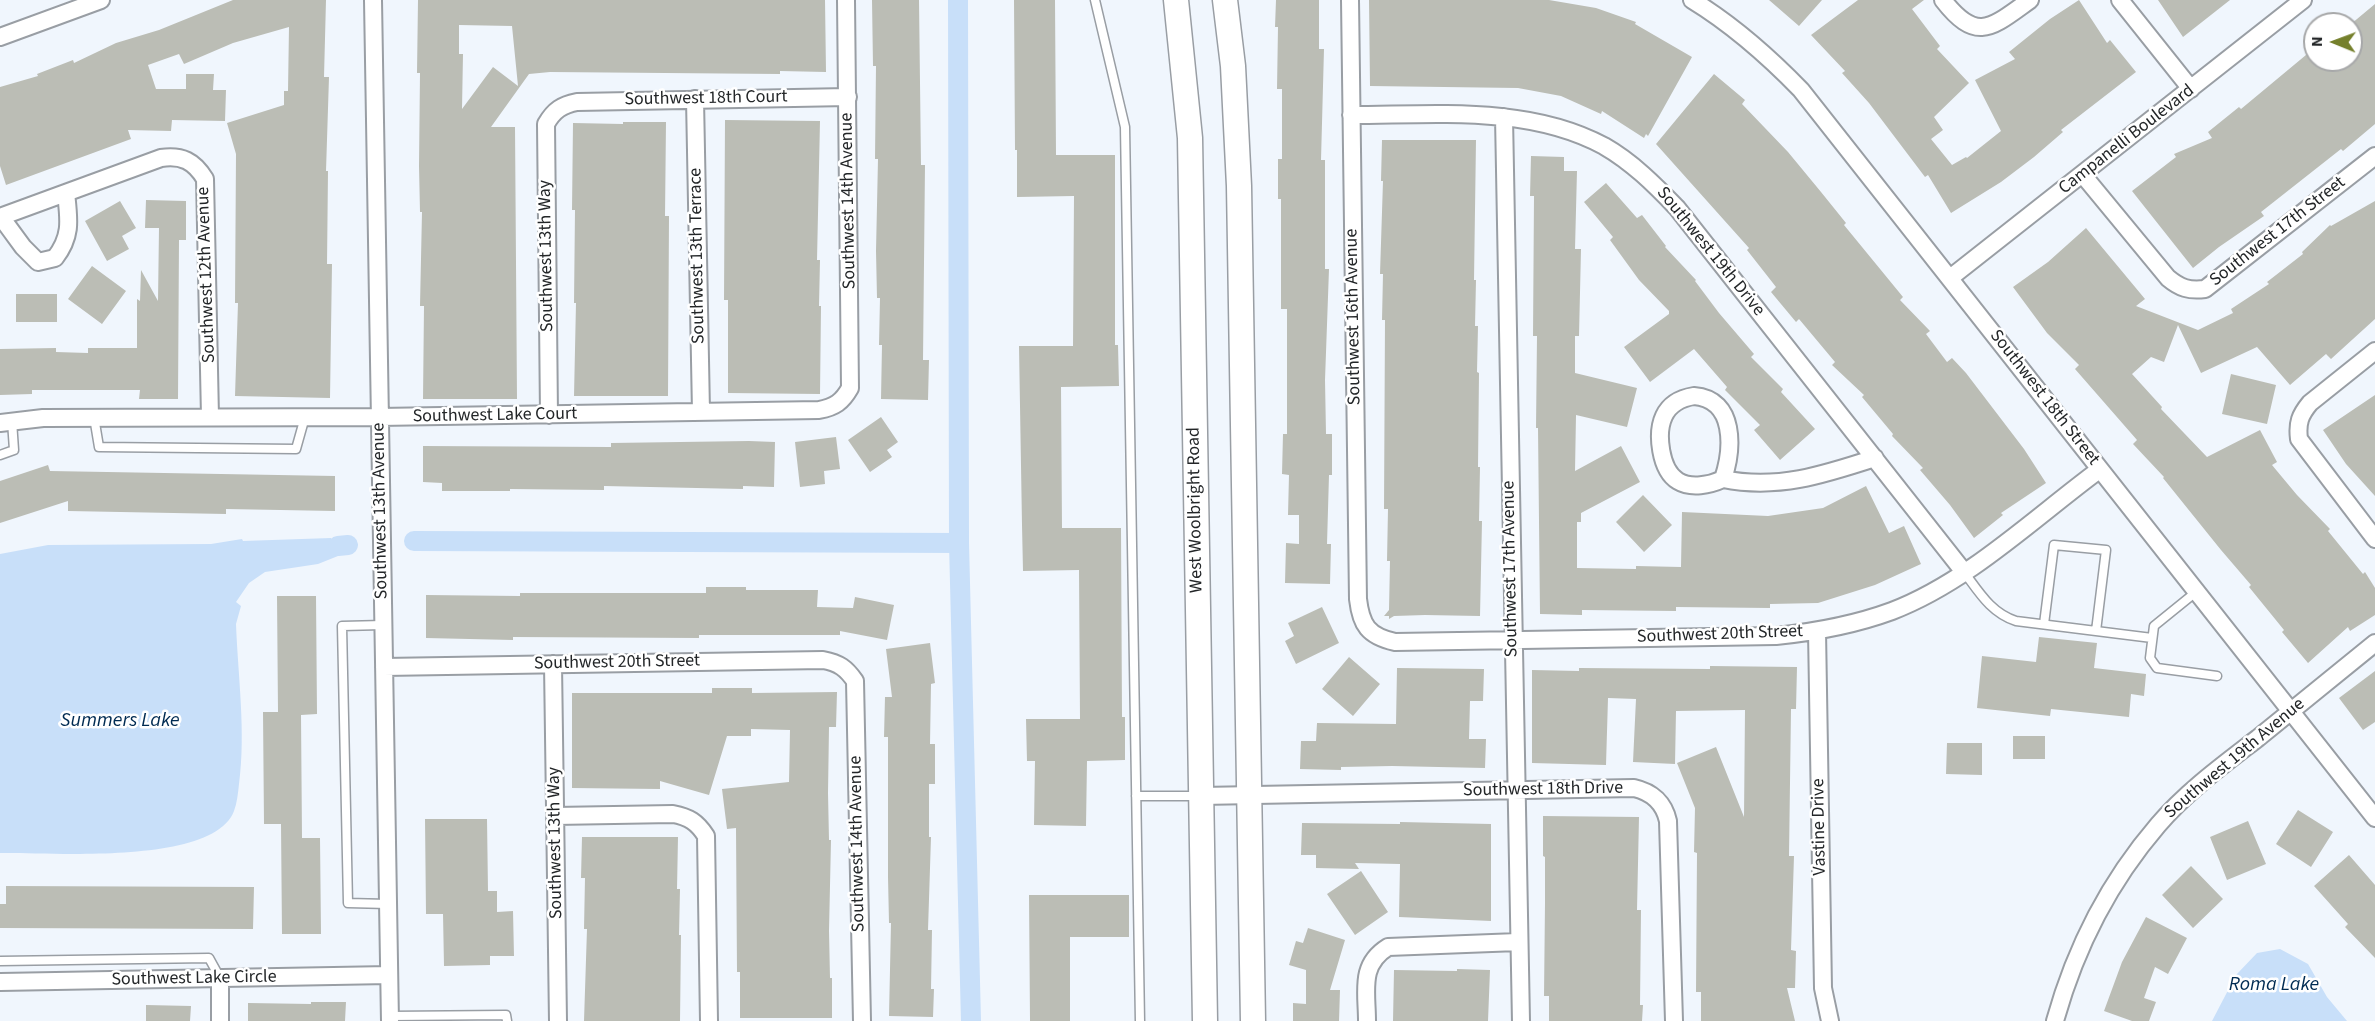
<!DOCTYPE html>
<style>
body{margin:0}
#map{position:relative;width:2375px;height:1021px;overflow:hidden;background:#f0f6fd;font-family:"Source Sans 3",sans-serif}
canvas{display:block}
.north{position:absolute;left:2303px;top:12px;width:60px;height:60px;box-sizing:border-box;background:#fff;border:2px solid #a7a8a9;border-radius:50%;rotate:271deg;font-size:16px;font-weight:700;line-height:24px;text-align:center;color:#232628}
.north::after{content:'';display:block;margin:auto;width:21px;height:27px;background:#75802c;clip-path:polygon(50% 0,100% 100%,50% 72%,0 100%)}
</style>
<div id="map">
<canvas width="2375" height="1021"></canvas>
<div class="north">N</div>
</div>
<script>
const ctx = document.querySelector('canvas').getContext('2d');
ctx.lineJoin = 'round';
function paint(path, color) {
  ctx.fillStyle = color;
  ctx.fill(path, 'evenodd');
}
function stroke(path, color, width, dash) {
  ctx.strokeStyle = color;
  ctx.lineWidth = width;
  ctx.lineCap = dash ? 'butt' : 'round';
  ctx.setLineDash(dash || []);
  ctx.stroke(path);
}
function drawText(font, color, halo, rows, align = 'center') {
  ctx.font = font + ' "Source Sans 3",sans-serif';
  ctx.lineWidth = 5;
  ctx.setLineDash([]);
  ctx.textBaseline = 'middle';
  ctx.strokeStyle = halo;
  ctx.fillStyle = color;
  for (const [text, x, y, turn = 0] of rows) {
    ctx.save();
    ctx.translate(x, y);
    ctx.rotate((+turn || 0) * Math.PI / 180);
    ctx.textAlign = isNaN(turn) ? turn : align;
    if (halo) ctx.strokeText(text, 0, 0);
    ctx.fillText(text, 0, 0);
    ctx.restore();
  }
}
paint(new Path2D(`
 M331,538L338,546V556L318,564L265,572L249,583L236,602L241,606L236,624C238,677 246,732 239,784C238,793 237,803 234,811C213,866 49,852 0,853V554L48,545L211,544L242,539L243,541Z
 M2280,949L2308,964L2327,997L2347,1021H2212L2236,975L2257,953Z`), '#c8dff9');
stroke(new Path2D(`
 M958,0L959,543L971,1021
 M414,541L959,543
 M338,546L348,545`), '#c8dff9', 20);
paint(new Path2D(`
 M233,0H326L324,77H329L326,171H328L327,264H332L330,398L235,396L238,303H235L236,154L227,123L284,105V91H288L289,27L233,43L184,64L179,54L148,65L156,89H186V74H214L213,90H226L225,121L172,120L171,131L128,130L131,139L6,185L0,166V87L38,76L37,74L73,60L74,63L116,43L159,30Z
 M418,0H825L826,72L780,71V74L550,72L529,74L491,127H515L517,399H423L424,306H420L422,212H420L419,166L420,73H417ZM459,25L512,26L518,86L493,67L462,109L463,54H459Z
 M872,0H919L921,165H925L923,360H929L928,400L881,399L882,345H879L880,298H877L876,251L878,159H875L876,66H873Z
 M1014,0H1055L1056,155H1115V345H1118L1119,386L1061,387L1062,528H1121L1122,717H1125V760L1087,761L1086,826L1034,825L1035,761H1027L1026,719H1080L1079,570L1023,571L1022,525L1019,346H1073L1074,196L1017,197V150H1015Z
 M1276,0H1319V49H1324L1321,160H1325V269H1329L1325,380L1326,434H1332V475H1329L1327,544H1331L1330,584L1285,583L1286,543L1299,544V515H1288L1289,475L1282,474L1283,434H1287V309H1281V199H1278V159H1282V89H1277L1278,27H1275Z
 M1369,0H1549L1596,8L1636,22L1635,24L1692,57L1648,136L1646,134L1644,138L1602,111L1601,114L1561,96L1518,88L1370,86Z
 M1769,0H1822L1799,26Z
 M1858,0H1924L1912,9L1940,46L1937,49L1969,83L1934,117L1943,130L1931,139L1952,165L1966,157L1967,158L2001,131L1975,80L2015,59L2009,52L2050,19L2079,0L2107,43L2110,40L2136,72L2061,130L2063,132L2034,157L2001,182L1951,213L1928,175L1925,177L1869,103L1842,73L1845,71L1811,35Z
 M2158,0H2230L2183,37Z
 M2375,4V124L2343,151L2341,149L2261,212L2264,216L2219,247L2193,268L2132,191L2176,157L2174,154L2212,138L2208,132L2239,107L2241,109L2312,50L2315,53V60H2351V24Z
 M1714,74L1745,100L1742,104L1788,152L1821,192L1846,223L1844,225L1903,297L1900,300L1930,331L1926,334L1947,362L1952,358L1966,373L2024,449L2046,483L2001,513L2003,515L1974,538L1950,505L1920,470L1923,468L1892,436L1893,434L1862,397L1864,395L1832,365L1835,362L1799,319L1796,322L1771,292L1776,287L1747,250L1749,248L1656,144Z
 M725,120L820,121L817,260H820L819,306H821L820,394L728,393V300H724Z
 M623,122H666L665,216H669L668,396H574L576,303H574L575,210H572L573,123L623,124Z
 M1382,140H1476L1474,280H1476L1475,326H1478L1477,372L1479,373L1478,467H1480L1479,521H1482L1480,616L1425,615L1394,616L1389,619V616H1384L1389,610L1390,561H1387L1388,509H1384L1385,320H1382L1383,274H1380L1383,181H1381Z
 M1531,156L1564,157V171H1577L1575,249H1581L1579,336H1575V373L1637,388L1627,427L1576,415L1575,471L1621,446L1640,482L1581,513V522H1577V568L1636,569V566L1681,567L1682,512L1768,516L1823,508L1866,486L1889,533L1904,526L1921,564L1875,585L1818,603L1770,604V608L1676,607V611L1582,610V615L1540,614L1538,428H1536L1537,336H1533L1534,196H1530Z
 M1606,183L1637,218L1642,215L1666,246L1665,247L1696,280L1695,281L1719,313L1754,354L1751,357L1783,389L1781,392L1815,429L1780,460L1754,430L1760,425L1725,390L1727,387L1694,349L1650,382L1624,347L1669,314V311L1639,280L1610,240L1613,237L1584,202Z
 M146,200L186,201V240H179L178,399H139L140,390H32V394L0,395V349L56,348V352L88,353V348H137V299L140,301L141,270L158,301L159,228H145Z
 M120,201L136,228L122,236L129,249L107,261L85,221Z
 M2375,201V319L2331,359L2326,354L2290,385L2257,347L2201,373L2178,325L2164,362L2151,357L2132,374L2162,407L2161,409L2207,457L2260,430L2277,462L2272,465L2297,495L2330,529L2328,531L2363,574L2365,572L2375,588V615L2350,631L2348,627L2308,663L2282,632L2284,630L2249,587L2251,585L2221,550L2163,478L2164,477L2133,444L2137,440L2075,369L2079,365L2047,333L2013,287L2048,262L2086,228L2145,299L2136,306L2198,330L2233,313L2231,309L2269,284L2267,282L2303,254L2302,252L2330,225L2331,226Z
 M92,266L126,291L102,324L68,299Z
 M16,294H57V322H16Z
 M2231,374L2276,385L2267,424L2222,414Z
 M2375,395V496L2346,464L2323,430Z
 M881,417L898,442L887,450L892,457L870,472L848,440Z
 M836,437L840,469L824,471L825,484L800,487L795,442Z
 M749,441L775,442L774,487L743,486V489L604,486V490L510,489V491H442V483L423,482V446L611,447V443Z
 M48,465L50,471L335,476V511L226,509V514L68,511V501L0,523V481Z
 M1643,495L1672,525L1644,552L1616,522Z
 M706,587H746V590H818L817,607L853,608L855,597L894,605L887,640L840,631V635H699V638L513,637V640L426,638V595L520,596V593H706Z
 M277,596H316L317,714L301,715L302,838H320L321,934H282L281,824H264L263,712H278Z
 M1322,607L1339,643L1296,664L1285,641L1294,636L1288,623Z
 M2039,637L2097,643L2094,668L2146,674L2144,696L2131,694L2129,717L2051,709L2050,716L1977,708L1982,656L2036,662Z
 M930,643L935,683L931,684L930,744H935V784H929V837H931L928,930H932L931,989H934L933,1017L889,1016L891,923H889L888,877V737H884L885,697H892L886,649Z
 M1349,657L1380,684L1353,716L1322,689Z
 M1710,666L1797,667L1796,709H1791L1789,856H1794L1791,950L1796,951L1795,988H1787L1795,1021H1701V992H1696L1697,853L1694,852L1695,808L1677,763L1716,747L1744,817L1745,710L1676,711L1675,764L1633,762L1636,699L1608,698L1606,765L1532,763V670L1579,671V668L1710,669Z
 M1397,668L1484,669L1483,701H1470L1469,739H1486L1485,768L1392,766L1341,767V770L1300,769L1301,741H1316L1317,723L1396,724Z
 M2375,671V722L2363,730L2339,698Z
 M712,688H752V693L837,692L836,727H829L828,793L829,840H831L829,931L830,978H832V1018H740V972H737L736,828L727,829L722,789L789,782L790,730L751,729V736H727L709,795L660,781V789L572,788V693H712Z
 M2013,736H2045V759H2013Z
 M1947,743H1982V775L1946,774Z
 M2298,810L2333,832L2311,867L2276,844Z
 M1543,816L1639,817L1637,910H1641L1640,1005H1643L1642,1021H1549V996H1544L1545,903V857L1543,856Z
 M425,819H487L488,891H497V912L513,911L514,956H490V965L444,966L443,914H426Z
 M2248,821L2266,864L2227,880L2210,837Z
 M1400,822L1491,824V921L1399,917L1400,864L1355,863L1359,869L1316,868V855H1301L1302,823L1400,824Z
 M582,837H678L677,889H680L679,935H681L680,1021H584L587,929H584L585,878H581Z
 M2349,855L2375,885V958L2345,927L2348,924L2314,886Z
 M2191,866L2223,899L2193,928L2162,895Z
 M1361,871L1388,912L1355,935L1327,894Z
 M6,886L254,887L253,929L0,928V904H6Z
 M1029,895H1129V937H1070V1021H1030Z
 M2146,917L2187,938L2168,974L2155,967L2144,998L2156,1002L2149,1021H2132L2104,1011L2122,962Z
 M1308,928L1345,940L1330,990H1340L1339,1021H1293V1003L1306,1004V970L1289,965L1296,941L1303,943Z
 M1457,969L1490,970L1488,1021H1393L1394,970L1457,971Z
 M311,1002H346L345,1021H248V1003L311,1004Z
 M146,1005L191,1006L190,1021H146Z`), '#bbbdb5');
const service = new Path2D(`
 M1095,0L1125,127L1140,1021
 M94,417L99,447L296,449L305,417
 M0,455L14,450L12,421
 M1964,572C1979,592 1991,613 2016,621L2152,638
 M2196,592L2154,626L2150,658L2157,668L2217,676
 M2044,624L2054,545L2106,550L2096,631
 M383,625L342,626L348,903L388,904
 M1136,796H1199
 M0,961L209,958L220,978
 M390,1016L506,1015L507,1021`);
const minor = new Path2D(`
 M373,0L390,1021
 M1350,0L1358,599C1361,625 1368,636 1395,642L1776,636C1815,632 1854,625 1892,611C1968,582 2034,518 2099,470
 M1692,0C1733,25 1767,55 1801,90L2375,818
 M1943,0C1977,44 1992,27 2030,0
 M2120,0L2191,89
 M0,37L101,0
 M695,99L701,412
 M1351,115C1434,115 1528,105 1604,146C1632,162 1655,185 1677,208L1964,572
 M1504,117L1521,1021
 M2083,175L2168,278C2180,288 2189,291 2205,289L2375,156
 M0,217L161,158C182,155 194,161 205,179L210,417
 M1,217L23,247L38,262L55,258C72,236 69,220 66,193
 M1950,278L2303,0
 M2375,351L2310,403C2300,415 2297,423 2299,439L2375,539
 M1694,396C1736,399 1733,449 1723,479C1710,485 1691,489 1678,481C1660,470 1656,433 1664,416C1670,403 1682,398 1694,396Z
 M549,415L546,124C554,110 562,105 577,102L848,97
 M0,423L43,418L379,417L819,410C835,407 842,402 850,388L846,0
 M1723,479C1777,490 1823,475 1875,458
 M1817,631L1823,988L1830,1021
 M553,664L558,1021
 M384,667L823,660C839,663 846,668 855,681L862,1021
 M1201,796L1634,788C1652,792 1664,803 1668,821L1674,1021
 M555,816L673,814C689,817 697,822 706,836L709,1021
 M220,978V1021
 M0,982L389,975
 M1367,1021C1367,991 1359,965 1388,947L1518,942
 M2055,1021C2075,949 2109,882 2158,825C2187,791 2223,765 2258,738C2297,706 2336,675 2375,643`);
const secondary = new Path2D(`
 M1176,0L1190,138L1205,1021
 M1225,0L1233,66L1239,186L1253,1021`);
stroke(service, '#999ea4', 11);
stroke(minor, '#999ea4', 20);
stroke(secondary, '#999ea4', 27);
stroke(service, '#fff', 8);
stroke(minor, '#fff', 16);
stroke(secondary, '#fff', 24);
drawText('18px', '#232628', '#fff', [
 ["Southwest 18th Court",706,99,-1],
 ["Campanelli Boulevard",2127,140,-38],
 ["Southwest 14th Avenue",849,201,-91],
 ["Southwest 17th Street",2278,232,-38],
 ["Southwest 19th Drive",1710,252,51],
 ["Southwest 13th Way",547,256,-91],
 ["Southwest 13th Terrace",698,256,-91],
 ["Southwest 12th Avenue",207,275,-92],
 ["Southwest 16th Avenue",1354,317,-91],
 ["Southwest 18th Street",2044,398,52],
 ["Southwest Lake Court",495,416,-1],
 ["West Woolbright Road",1196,510,-91],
 ["Southwest 13th Avenue",381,511,-91],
 ["Southwest 17th Avenue",1511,569,-91],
 ["Southwest 20th Street",1720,635,-2],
 ["Southwest 20th Street",617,663,-1],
 ["Southwest 19th Avenue",2235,759,-40],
 ["Southwest 18th Drive",1543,790,-1],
 ["Vastine Drive",1820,827,-91],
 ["Southwest 13th Way",556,843,-91],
 ["Southwest 14th Avenue",858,844,-91],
 ["Southwest Lake Circle",194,979,-1]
]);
drawText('italic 20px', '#002b52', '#fff', [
 ["Summers Lake",120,722],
 ["Roma Lake",2274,986]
]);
</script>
